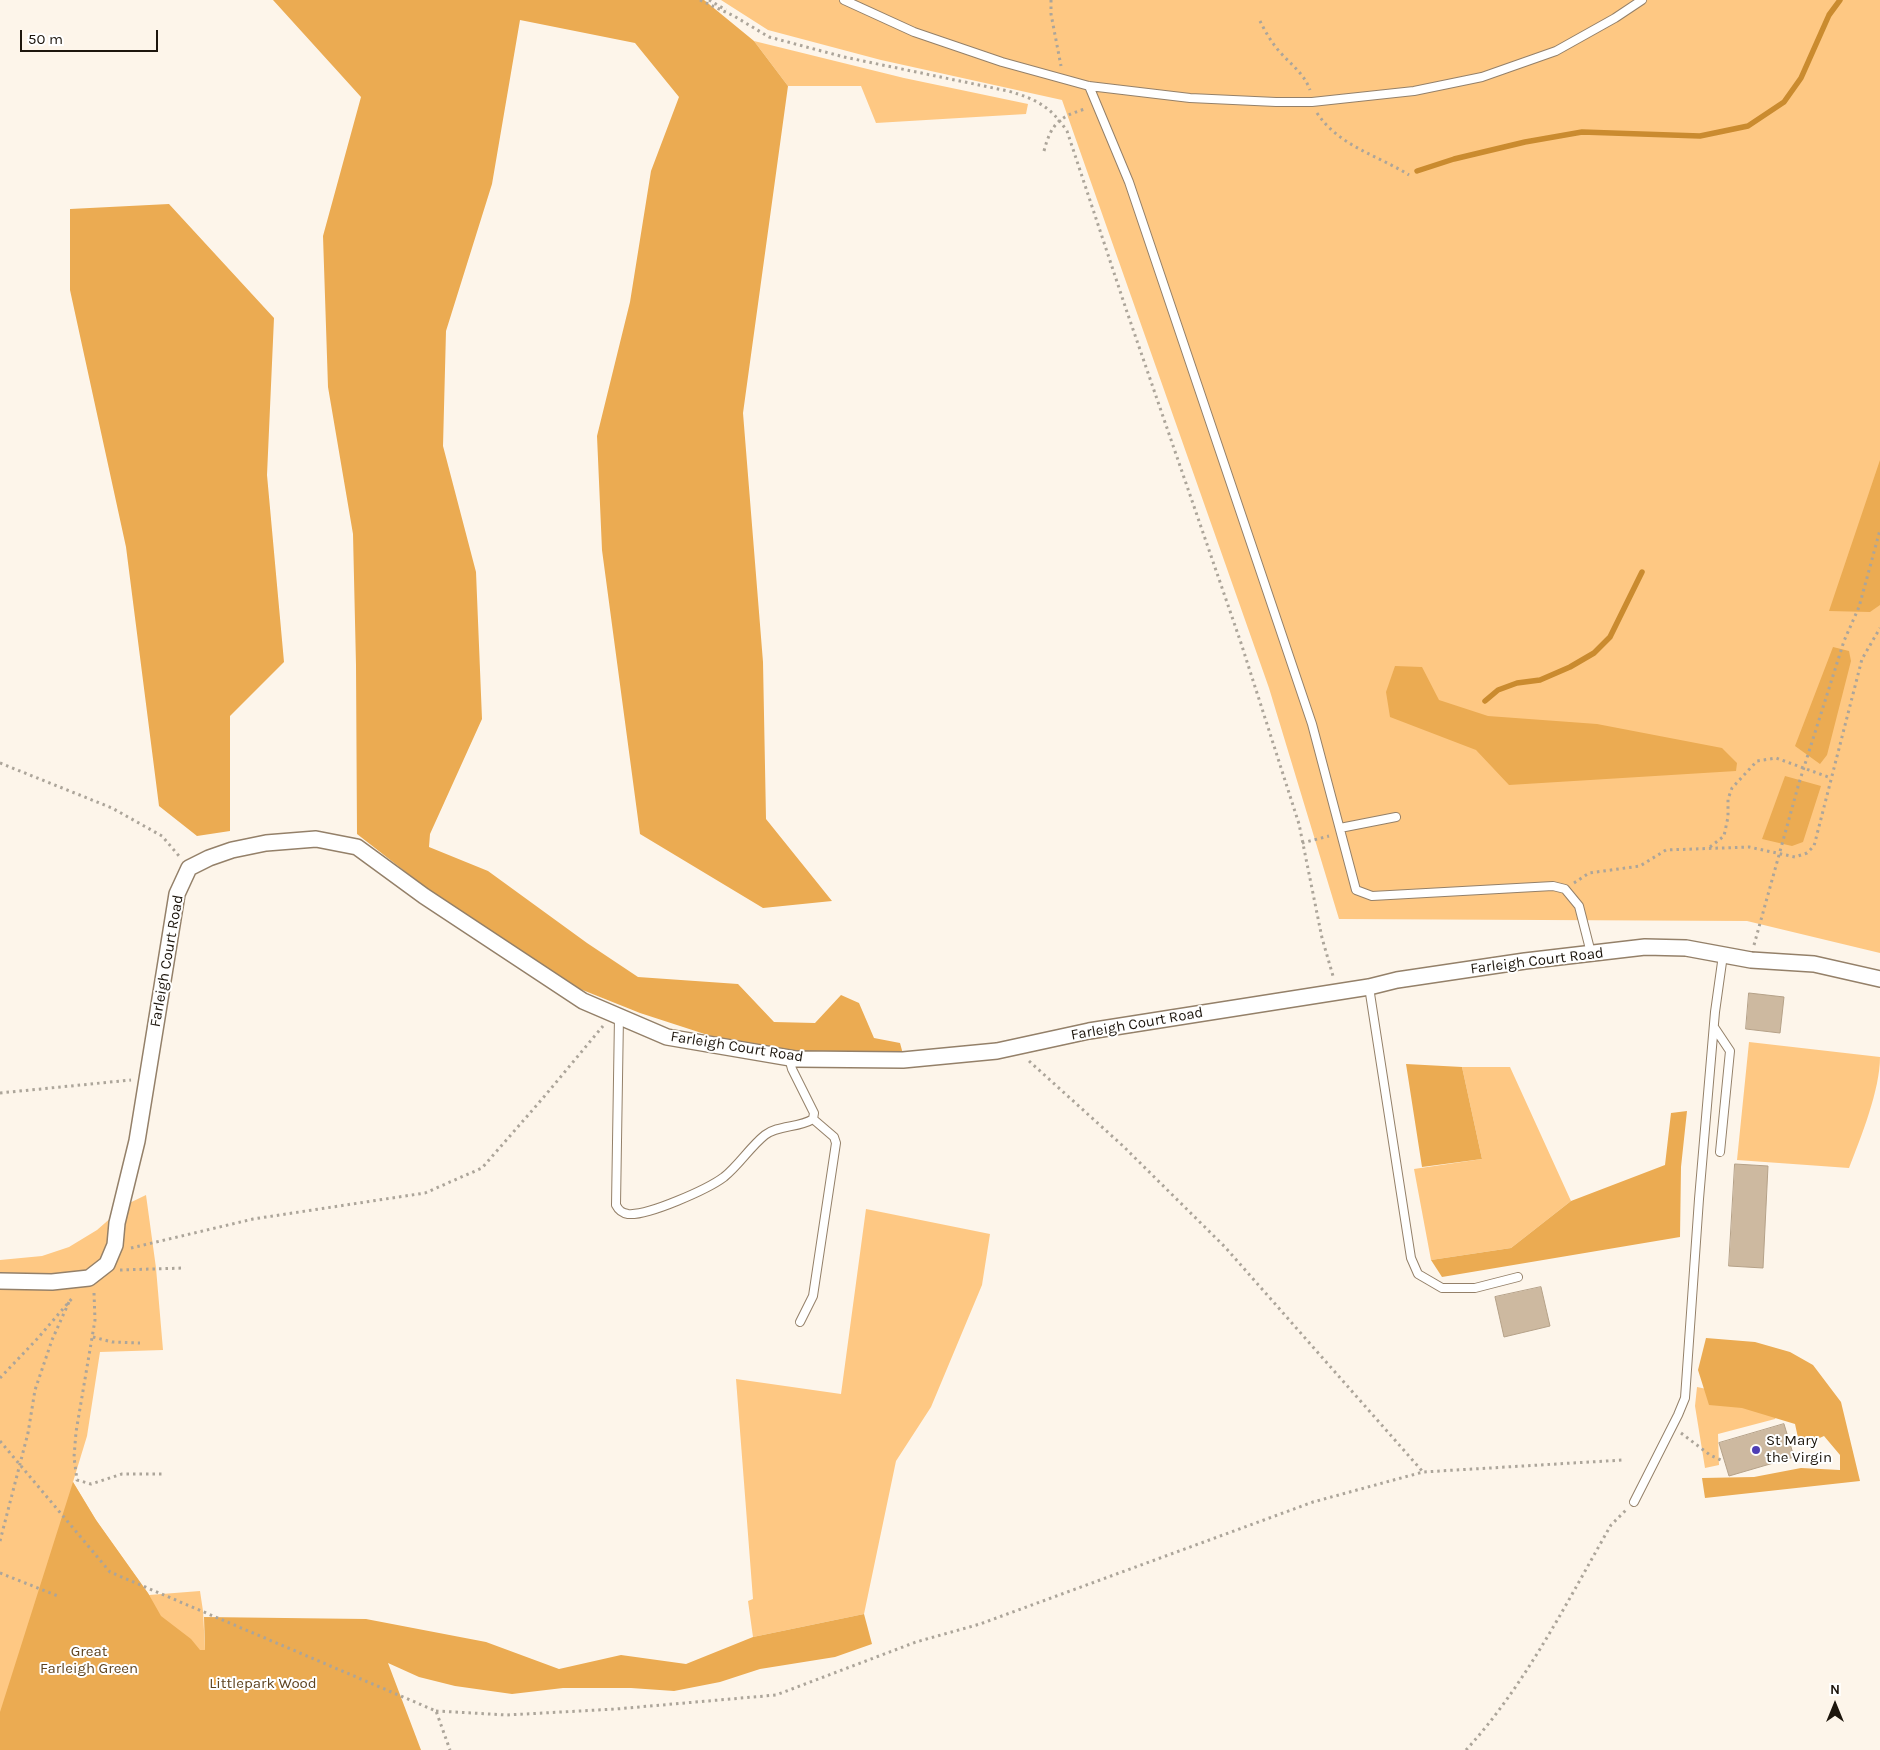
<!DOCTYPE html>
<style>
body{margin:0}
#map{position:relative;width:1880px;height:1750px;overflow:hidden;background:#fdf5ea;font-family:Karla,sans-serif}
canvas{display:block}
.north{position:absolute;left:1810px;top:1680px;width:50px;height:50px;-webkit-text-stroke:4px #fff;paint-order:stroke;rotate:0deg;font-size:14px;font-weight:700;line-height:20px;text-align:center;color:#1d160d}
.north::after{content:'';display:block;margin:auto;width:18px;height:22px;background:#1d160d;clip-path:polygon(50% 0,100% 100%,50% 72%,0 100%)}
.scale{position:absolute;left:20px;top:30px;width:138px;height:22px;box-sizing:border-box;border:2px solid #1d160d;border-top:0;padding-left:6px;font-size:15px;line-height:18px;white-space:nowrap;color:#1d160d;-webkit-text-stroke:4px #fff;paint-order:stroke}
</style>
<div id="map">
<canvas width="1880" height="1750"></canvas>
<div class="north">N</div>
<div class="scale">50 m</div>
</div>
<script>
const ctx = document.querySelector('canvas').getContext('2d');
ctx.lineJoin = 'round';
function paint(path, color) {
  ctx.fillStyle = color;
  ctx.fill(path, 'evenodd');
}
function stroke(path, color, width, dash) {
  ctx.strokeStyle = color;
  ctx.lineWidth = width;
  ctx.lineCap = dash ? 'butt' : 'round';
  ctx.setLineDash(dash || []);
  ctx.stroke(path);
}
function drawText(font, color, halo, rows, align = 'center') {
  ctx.font = font + ' Karla,sans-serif';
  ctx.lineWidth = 4;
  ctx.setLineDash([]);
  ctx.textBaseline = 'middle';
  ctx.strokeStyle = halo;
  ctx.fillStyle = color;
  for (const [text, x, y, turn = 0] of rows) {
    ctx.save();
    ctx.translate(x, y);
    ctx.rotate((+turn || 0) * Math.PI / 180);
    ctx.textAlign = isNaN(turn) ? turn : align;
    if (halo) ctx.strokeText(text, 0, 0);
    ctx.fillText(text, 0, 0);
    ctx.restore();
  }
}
paint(new Path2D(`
 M721,0H1880V953L1747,921L1339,919L1269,688L1062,100L881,60L768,30Z
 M754,41L904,78L1028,104L1026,114L876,123L861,86H788Z
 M1749,1042L1880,1057C1880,1090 1861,1137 1849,1168L1737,1160Z
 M1462,1067H1510L1571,1201L1511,1248L1431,1260L1414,1169L1482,1159Z
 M146,1195L156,1268L163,1350L100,1352L87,1436L73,1482L96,1520L149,1595L200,1591L203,1611L205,1650L0,1750V1260L42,1256L69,1247L97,1230L113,1216L119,1208Z
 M866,1209L990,1234L982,1285L931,1407L896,1461L864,1614L753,1637L748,1601L753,1599L736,1379L841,1394Z
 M1697,1387L1784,1405L1775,1419L1718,1434L1719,1465L1705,1468L1695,1406Z`), '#fec883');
paint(new Path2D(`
 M273,0H704L754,41L788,86L743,413L763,662L766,819L832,901L763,908L640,834L602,550L597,436L630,302L651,171L679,97L635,43L520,20L492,184L446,331L443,446L476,572L482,719L430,834L429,847L488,871L587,943L638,977L738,984L774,1022L815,1023L841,995L859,1003L874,1038L900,1043L903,1054L804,1052L720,1039L640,1013L575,987L425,887L357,834L356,665L353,534L328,387L323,236L361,97Z
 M169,204L274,318L267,475L284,662L230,716V831L197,836L159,806L126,547L70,290V209Z
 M1880,460V605L1870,612L1829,611Z
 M1833,647L1849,651L1851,661L1827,755L1820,764L1795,746Z
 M1395,666L1422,667L1439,700L1488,716L1597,724L1722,748L1737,763L1736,771L1509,785L1476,750L1390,717L1386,692Z
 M1785,776L1821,786L1803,842L1792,846L1762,839Z
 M1406,1064L1462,1067L1482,1159L1422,1167Z
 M1687,1111L1681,1167L1680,1237L1442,1277L1431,1260L1511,1248L1571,1201L1665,1165L1671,1113Z
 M1706,1338L1755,1342L1790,1352L1813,1365L1841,1402L1860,1481L1705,1498L1702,1478L1754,1477L1801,1468L1840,1470V1455L1824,1436L1800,1447L1795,1424L1742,1408L1709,1405L1698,1370Z
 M73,1482L96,1520L148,1593L161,1616L191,1639L200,1650H205L204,1617L366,1619L486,1642L559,1669L621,1655L686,1664L753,1637L864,1614L872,1644L835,1657L760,1669L720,1682L674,1691L631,1688H563L512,1694L455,1686L419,1677L388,1663L421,1750H0V1712Z`), '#ebab52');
stroke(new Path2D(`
 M1417,171L1454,159L1525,142L1582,132L1700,136L1748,126L1784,102L1801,78L1829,15L1840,0
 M1485,701L1498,690L1517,683L1540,680L1570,667L1594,653L1610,637L1642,572`), '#ca8b2f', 5.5);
const building = new Path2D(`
 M1749,993L1784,997L1780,1033L1746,1029Z
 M1735,1164L1768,1166L1763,1268L1729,1266Z
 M1541,1287L1550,1326L1504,1337L1495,1297Z
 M1784,1424L1794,1457L1729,1476L1719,1443Z`);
paint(building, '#cdb9a0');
stroke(building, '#b5a188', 1);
const lane = new Path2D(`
 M844,0L914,32L1002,62L1089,86L1190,98L1276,102H1312L1414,91L1482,77L1556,51L1615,18L1642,0
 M1089,86L1129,182L1312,724L1356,890L1372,896L1553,886L1565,889L1579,906L1591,953
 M1340,828L1396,817
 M1369,987L1411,1258L1418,1274L1442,1288H1475L1518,1277
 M619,1016L616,1205C619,1211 622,1213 628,1214C648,1216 708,1189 724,1177C739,1165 750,1147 765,1135C778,1125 799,1128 813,1119L814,1113L792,1069L789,1058
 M1714,1027L1730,1051L1720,1152
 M800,1322L813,1296L836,1143L834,1137L813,1119
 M1634,1502L1678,1415L1685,1398L1699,1199L1715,1012L1723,955`);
const street = new Path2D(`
 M0,1281L52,1282L89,1278L107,1264L115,1245L117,1223L137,1141L177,894L189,868L209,858L232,850L266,843L316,839L357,847L424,896L583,1001L667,1037L796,1059L903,1060L997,1051L1089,1031L1369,987L1397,980L1525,961L1645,947L1686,948L1751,960L1814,964L1880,979`);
stroke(lane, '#948069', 10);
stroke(street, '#948069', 18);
stroke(new Path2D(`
 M700,0L734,16L769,37L844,57L1008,91C1036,99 1050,106 1067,131L1126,309L1241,643L1299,824L1322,938L1333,976
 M709,0L726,10
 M1051,0V14L1061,66
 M1260,21C1265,31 1271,42 1279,51C1290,64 1304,73 1310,90
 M1317,113C1339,146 1377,155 1409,175
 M1044,151C1051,125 1058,117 1085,109
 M0,763L112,808L162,836L179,856
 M1302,843L1329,836
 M1710,847L1724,836L1728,817V799L1732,788L1757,761L1776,758L1831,778
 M1574,883L1589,873L1640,866L1666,850L1749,847L1795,857L1807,853L1814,846L1862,659L1880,628
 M1754,945L1799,783L1844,641L1859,607L1880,530
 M1029,1061L1123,1146L1225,1247L1423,1472
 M0,1093L131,1080
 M131,1248L253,1219L425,1193L482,1168L543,1098L603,1026
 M120,1270L185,1268
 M94,1293L95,1320L76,1432L74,1457L77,1480L91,1484L122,1474H162
 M93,1337L112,1342L140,1343
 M0,1378L38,1338L74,1296
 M1681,1433L1710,1455L1721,1460
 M0,1441L110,1572L436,1711L450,1750
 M0,1541L28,1433L35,1390L52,1340L69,1302
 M0,1573L58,1596
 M436,1711L507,1715L616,1709L776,1695L916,1642L980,1624L1313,1502L1423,1472L1623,1460
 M1466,1750C1525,1686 1568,1600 1611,1525L1626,1510`), '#aca59a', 3, [2.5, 4]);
stroke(lane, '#fff', 8);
stroke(street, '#fff', 15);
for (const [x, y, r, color] of [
 [1756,1450,5,"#4e3eb5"]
]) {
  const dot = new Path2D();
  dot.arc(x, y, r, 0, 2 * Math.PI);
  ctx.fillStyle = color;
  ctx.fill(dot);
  stroke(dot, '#fff', 2);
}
drawText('15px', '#1d160d', '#fff', [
 ["Farleigh Court Road",167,961,-80],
 ["Farleigh Court Road",1537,961,-7],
 ["Farleigh Court Road",1137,1024,-10],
 ["Farleigh Court Road",737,1047,9]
]);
drawText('15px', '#1d160d', '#fff', [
 ["St Mary",1766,1441],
 ["the Virgin",1766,1458]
], 'left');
drawText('15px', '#5e431f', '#fff', [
 ["Great",89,1652],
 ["Farleigh Green",89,1669],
 ["Littlepark Wood",263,1684]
]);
</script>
